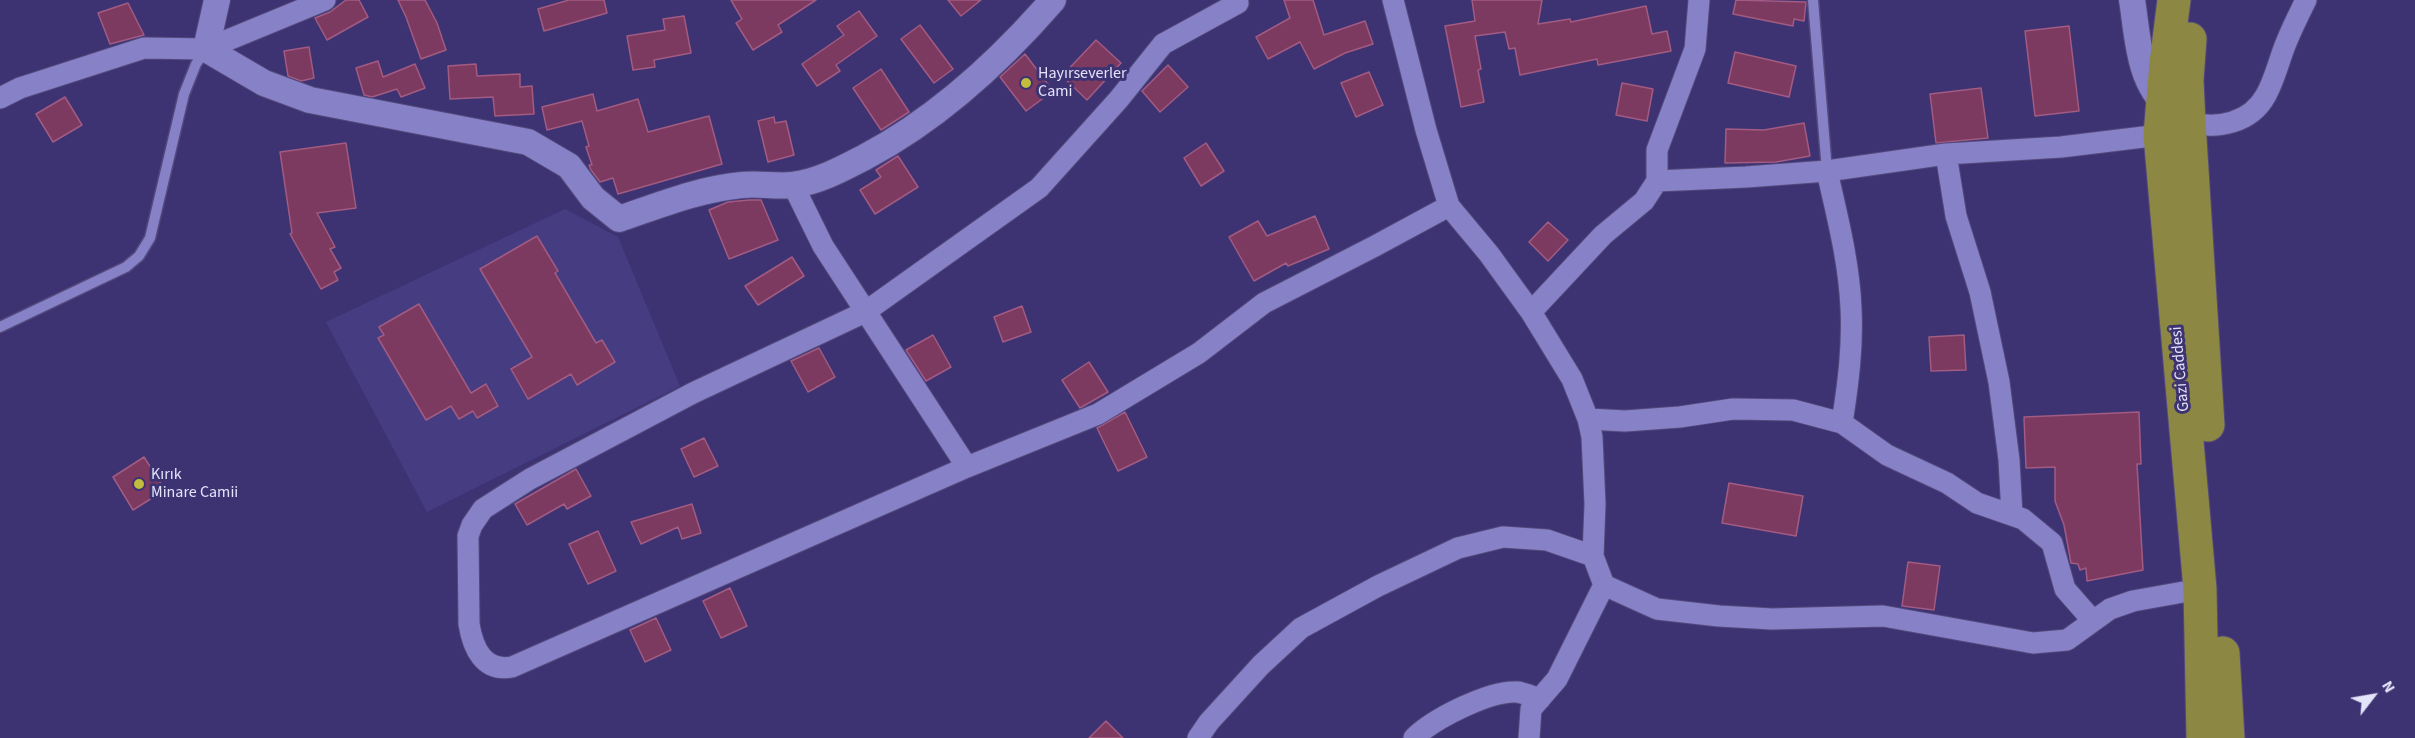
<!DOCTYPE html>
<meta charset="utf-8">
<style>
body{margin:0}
#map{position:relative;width:2415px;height:738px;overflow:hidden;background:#3d3372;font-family:"Source Sans 3",sans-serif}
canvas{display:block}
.north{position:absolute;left:2343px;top:666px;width:60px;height:60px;-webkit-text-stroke:4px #3d3372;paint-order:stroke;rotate:59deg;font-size:16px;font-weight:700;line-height:24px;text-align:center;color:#e3e3fa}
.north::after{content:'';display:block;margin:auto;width:21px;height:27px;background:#e3e3fa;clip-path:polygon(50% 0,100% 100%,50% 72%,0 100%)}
</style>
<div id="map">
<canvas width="2415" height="738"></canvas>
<div class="north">N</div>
</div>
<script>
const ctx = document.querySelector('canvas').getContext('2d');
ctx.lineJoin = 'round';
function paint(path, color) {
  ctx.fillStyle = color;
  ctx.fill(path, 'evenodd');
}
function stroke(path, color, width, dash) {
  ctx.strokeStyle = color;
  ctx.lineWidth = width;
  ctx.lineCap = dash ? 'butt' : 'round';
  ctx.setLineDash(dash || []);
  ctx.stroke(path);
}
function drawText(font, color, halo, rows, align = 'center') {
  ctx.font = font + ' "Source Sans 3",sans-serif';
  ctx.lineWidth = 6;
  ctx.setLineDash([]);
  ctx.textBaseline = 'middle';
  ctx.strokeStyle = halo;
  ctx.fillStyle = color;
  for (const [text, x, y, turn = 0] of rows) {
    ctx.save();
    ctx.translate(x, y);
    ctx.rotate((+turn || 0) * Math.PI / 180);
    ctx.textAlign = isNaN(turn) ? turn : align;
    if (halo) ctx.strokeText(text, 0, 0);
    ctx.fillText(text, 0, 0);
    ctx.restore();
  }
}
paint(new Path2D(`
 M565,209L618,237L680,386L427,512L326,322Z`), '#463c82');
const building = new Path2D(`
 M346,0H359L368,17L327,40L315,18L330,12Z
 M398,0H425L437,23L446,50L421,59L406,17Z
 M569,0H604L607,13L544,31L538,9Z
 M731,0H816L778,25L782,32L753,50L736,23L742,19Z
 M948,0H981L961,16Z
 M1284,0H1313L1324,35L1365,21L1373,44L1345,53L1314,69L1300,42L1268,59L1256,37L1290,18Z
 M1472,0H1542L1538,24L1570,19L1571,22L1646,6L1652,34L1667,31L1671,51L1598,65L1597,59L1520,75L1515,48L1509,49L1505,32L1475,36L1481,69L1478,70L1484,102L1461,107L1445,26L1475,21Z
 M1736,0L1806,2L1804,21L1794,19L1793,26L1733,14Z
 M128,3L144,35L110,44L98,13Z
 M859,11L877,36L836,65L840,71L817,86L802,64L844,35L837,26Z
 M684,16L691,53L654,60L655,67L633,70L627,36L665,30L663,19Z
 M920,25L953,69L934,83L901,39Z
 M2069,26L2079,111L2035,116L2025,31Z
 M1096,40L1121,63L1087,100L1062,76Z
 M309,47L314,78L301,81L288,76L284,51Z
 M1735,52L1796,66L1789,97L1728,83Z
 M1025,54L1053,91L1026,111L1000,77Z
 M378,61L383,77L415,64L425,88L401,97L397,89L372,97L364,95L356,68Z
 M476,64L477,76L520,74V87L532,86L534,114L495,116L493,97L450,99L448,66Z
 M1168,65L1188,87L1160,112L1142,91Z
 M881,69L909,112L881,130L853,88Z
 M1369,72L1383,105L1356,117L1341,83Z
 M1622,83L1653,89L1647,121L1616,115Z
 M1981,88L1988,138L1936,143L1930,94Z
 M593,94L597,111L638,99L648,132L709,116L722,164L618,194L613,178L600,182L591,170L589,165H592L586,147L589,146L582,121L547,130L542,107Z
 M65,97L82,125L53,142L36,114Z
 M774,117L775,123L786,121L794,155L768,162L758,121Z
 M1804,123L1810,156L1776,162L1725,163L1726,129L1764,130Z
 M346,143L356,208L317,213L335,247L330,249L341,268L334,272L338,280L321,289L290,234L292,233L280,152Z
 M1206,143L1224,171L1201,186L1184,158Z
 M898,156L918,187L875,214L860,190L881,177L876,170Z
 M749,200H761L778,240L729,259L709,210L728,202Z
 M1315,216L1329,249L1288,266L1286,263L1254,281L1229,237L1258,221L1267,236Z
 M1548,222L1568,240L1548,261L1529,242Z
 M537,236L558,271L555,273L596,343L602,340L615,362L577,385L571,374L528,399L511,369L532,357L480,269Z
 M792,257L804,276L758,305L745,286Z
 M419,304L471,393L486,384L498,406L477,418L473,411L459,419L451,406L426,420L378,338L384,335L379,327Z
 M1022,306L1031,332L1003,342L994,317Z
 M933,335L951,367L926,381L906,350Z
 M1964,335L1966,370L1931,371L1929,337Z
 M819,348L835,377L808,392L791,361Z
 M1089,362L1108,392L1080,408L1062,380Z
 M1125,412L1147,457L1118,471L1097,428Z
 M2139,412L2141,464H2137L2143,570L2087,581L2086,568L2080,570L2078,564L2071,563L2064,525L2055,501V467L2026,468L2024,417Z
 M704,438L718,466L694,477L681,449Z
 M144,457L165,490L133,510L113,477Z
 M576,469L591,496L567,509L564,504L527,525L515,504Z
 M1729,483L1803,496L1796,536L1722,523Z
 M692,504L701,533L682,539L678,527L641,544L631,522Z
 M598,531L616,571L588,584L569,544Z
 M1908,562L1940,566L1934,610L1902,606Z
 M730,588L747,626L721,638L703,601Z
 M656,618L671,650L645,662L630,630Z
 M1106,721L1123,738H1089Z`);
paint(building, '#7d3a60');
stroke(building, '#a25b82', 1.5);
const service = new Path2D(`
 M1813,0L1827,171
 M0,327L126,267L139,256L150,238L184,94L196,64L206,49`);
const minor = new Path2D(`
 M1393,0L1426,130L1449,206L1489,254L1531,312L1572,379L1588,419L1592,437L1595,504L1593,556L1604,585L1657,609L1719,616L1772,619L1883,616L2033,643L2067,640L2110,609L2133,601L2200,589
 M1238,3L1163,44L1119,99L1039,188L865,312L693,393L530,479L483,509L472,525L468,536L469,624C473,649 484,672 512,667L967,467L1098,414L1199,353L1264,303L1375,246L1449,206
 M0,98L20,88L144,48L206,49L325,0
 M2189,122C2217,130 2251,123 2266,95C2275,79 2279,60 2286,43C2292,28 2299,14 2306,0
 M1946,154L1956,216L1980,292L1999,382L2009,460L2012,515
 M1827,171C1837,216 1849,261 1851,308C1853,347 1848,385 1842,423
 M1657,181L1746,177L1827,171L1946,154L2061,147L2160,135
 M793,185L823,246L967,467
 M1531,312L1603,235L1644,201L1657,181V150L1695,49L1699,0
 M1588,419L1625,421L1680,417L1733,409L1793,410L1842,423L1887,455L1947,483L1977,503L2023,519L2052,543L2065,589L2093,621
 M1198,738L1209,722L1261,665L1301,628L1378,586L1458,548L1503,537L1547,540L1593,556
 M1414,738C1433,719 1490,690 1517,692C1525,693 1533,697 1540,699
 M1529,738L1531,709L1557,679L1604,585`);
const tertiary = new Path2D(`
 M217,0L206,49L264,83L310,100L528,142L569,166L593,198L619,219C660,205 699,189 742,185C759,183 776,187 793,185C818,182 842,169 865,157C937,119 1000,61 1053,0
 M2132,0C2138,37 2138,82 2169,108`);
const trunk = new Path2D(`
 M2174,0L2166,63L2160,135L2200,589L2203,738
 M2190,39L2187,80L2189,122L2208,425
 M2223,653L2228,738`);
stroke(service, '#53497c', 13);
stroke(minor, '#53497c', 23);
stroke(tertiary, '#53497c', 28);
stroke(trunk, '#53497c', 35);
stroke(service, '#8781c7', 10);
stroke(minor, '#8781c7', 21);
stroke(tertiary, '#8781c7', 26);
stroke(trunk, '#8c8844', 33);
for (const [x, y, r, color] of [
 [1026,83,6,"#c2bd3f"],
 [139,484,6,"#c2bd3f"]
]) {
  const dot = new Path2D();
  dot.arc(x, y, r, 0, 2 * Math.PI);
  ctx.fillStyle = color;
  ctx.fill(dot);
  stroke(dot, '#3d3372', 2);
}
drawText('16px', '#e3e3fa', '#3d3372', [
 ["Hayırseverler",1038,74],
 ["Cami",1038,92],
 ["Kırık",151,475],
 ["Minare Camii",151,493]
], 'left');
drawText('16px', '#e3e3fa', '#3d3372', [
 ["Gazi Caddesi",2181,369,-95]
]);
</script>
